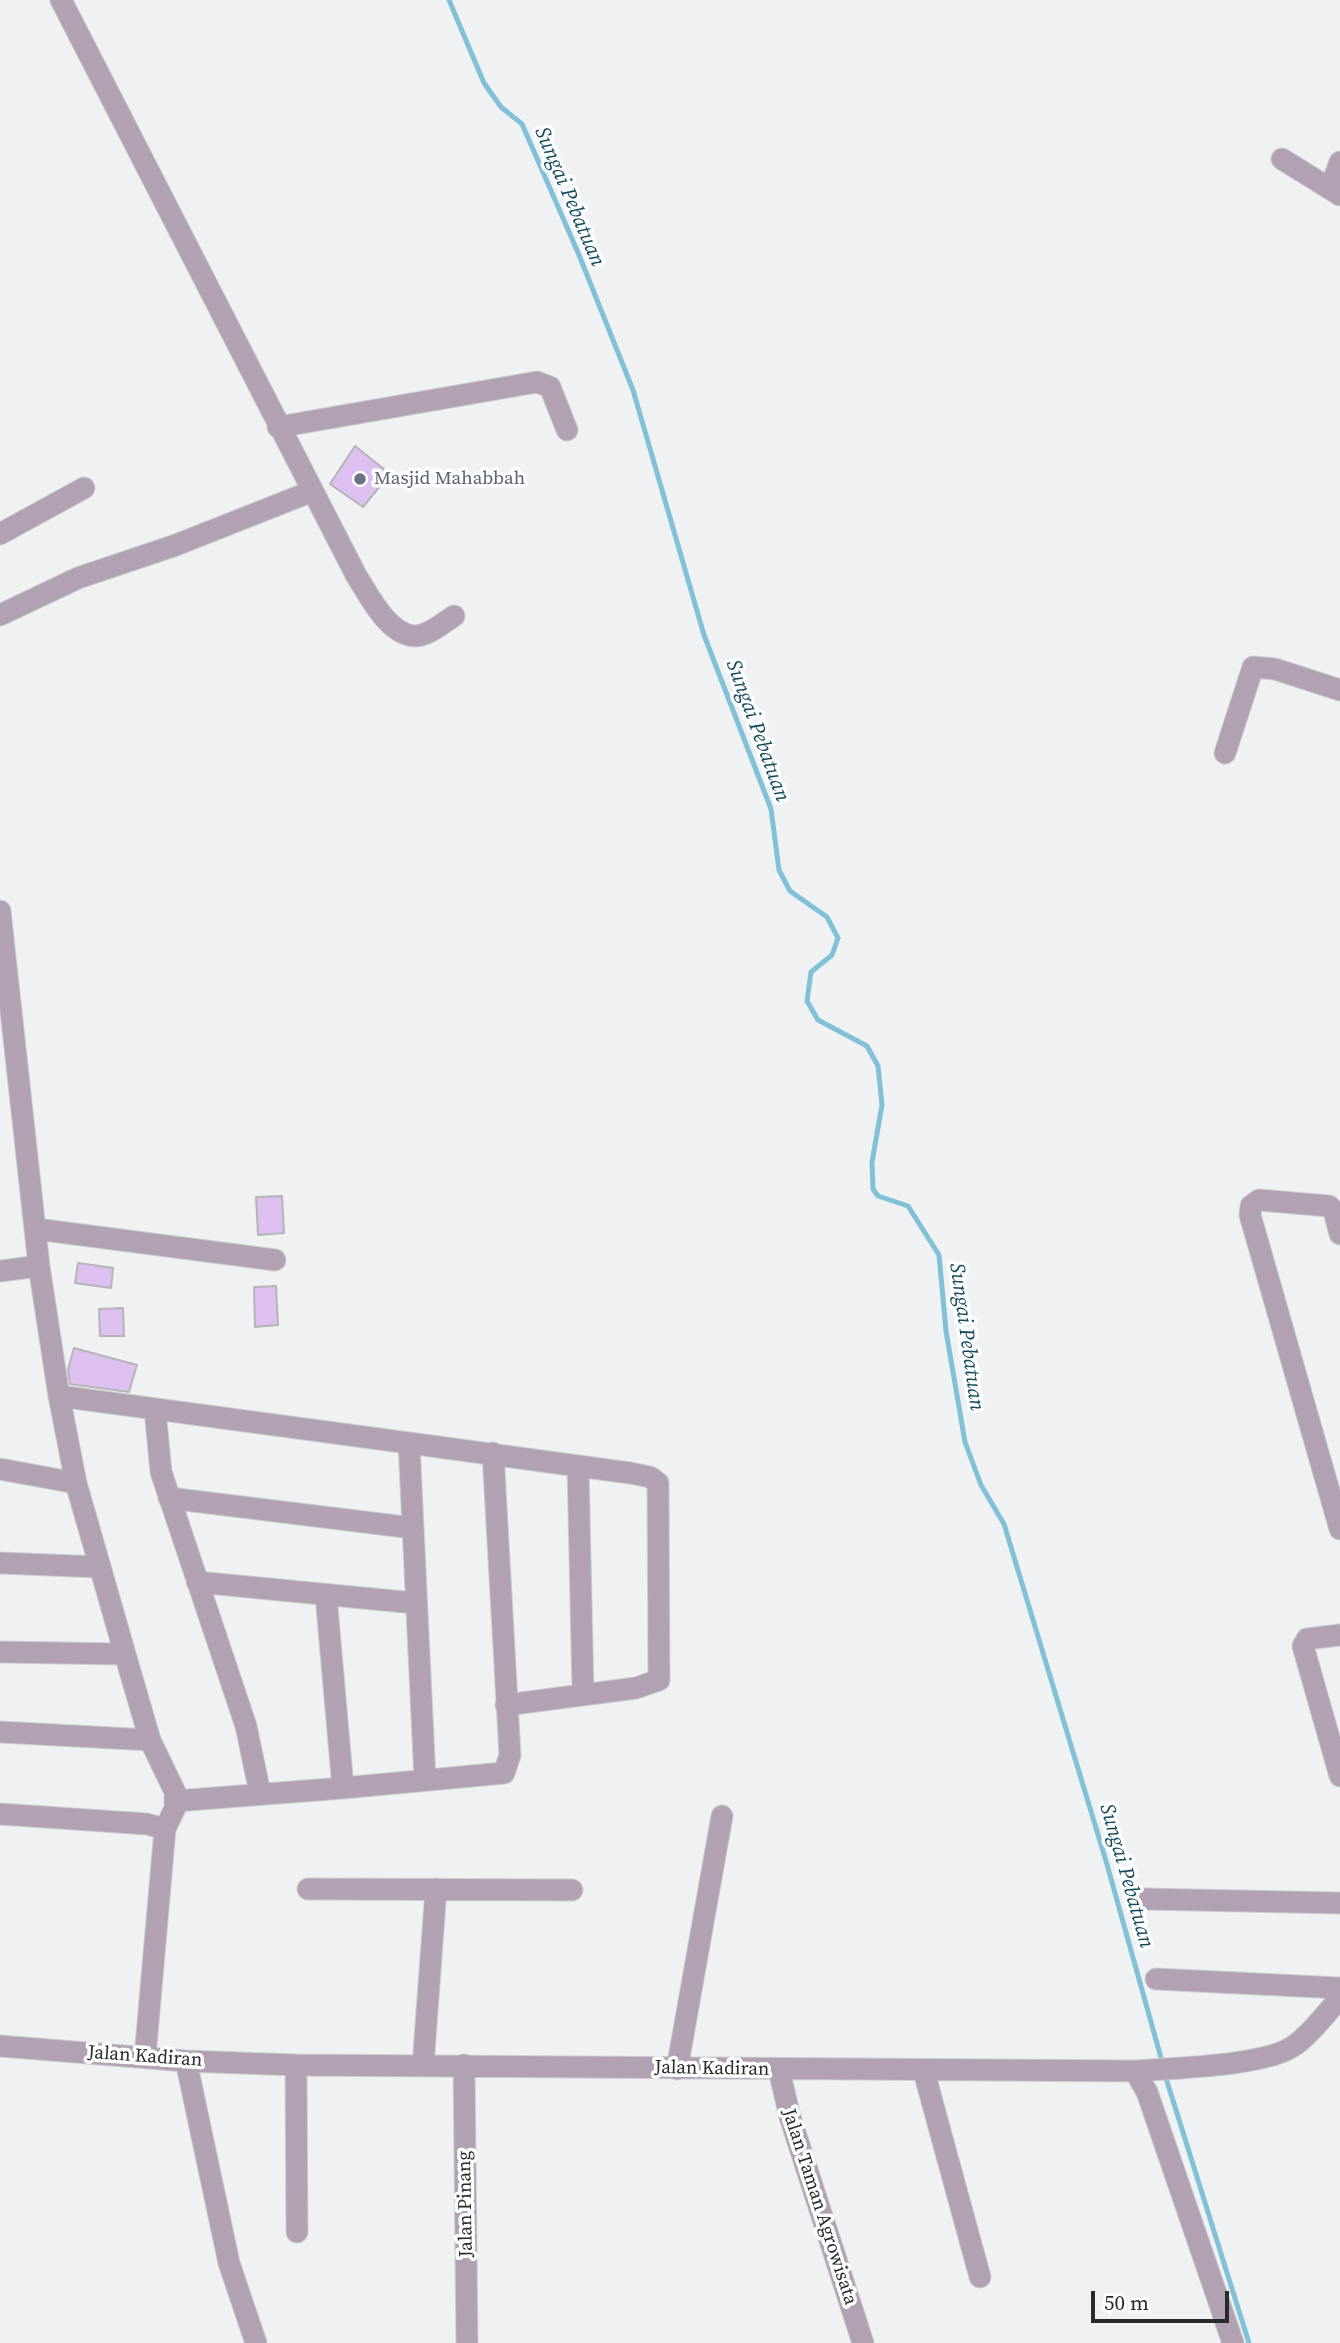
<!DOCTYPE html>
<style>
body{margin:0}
#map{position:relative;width:1340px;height:2343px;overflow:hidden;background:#eff1f3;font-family:"Source Serif 4",serif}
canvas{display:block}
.scale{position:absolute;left:1091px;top:2291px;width:138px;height:32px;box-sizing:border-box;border:4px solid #292a2a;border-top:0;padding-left:9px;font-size:21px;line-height:24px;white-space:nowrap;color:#292a2a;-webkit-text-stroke:5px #fdfeff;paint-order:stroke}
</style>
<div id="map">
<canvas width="1340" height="2343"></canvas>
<div class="scale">50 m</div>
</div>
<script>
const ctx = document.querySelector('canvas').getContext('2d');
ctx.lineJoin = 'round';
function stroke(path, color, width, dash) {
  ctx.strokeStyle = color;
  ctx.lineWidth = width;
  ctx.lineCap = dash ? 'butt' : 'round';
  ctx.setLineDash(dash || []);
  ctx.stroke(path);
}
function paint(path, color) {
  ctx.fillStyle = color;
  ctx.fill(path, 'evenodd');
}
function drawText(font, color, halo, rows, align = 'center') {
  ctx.font = font + ' "Source Serif 4",serif';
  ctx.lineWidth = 7;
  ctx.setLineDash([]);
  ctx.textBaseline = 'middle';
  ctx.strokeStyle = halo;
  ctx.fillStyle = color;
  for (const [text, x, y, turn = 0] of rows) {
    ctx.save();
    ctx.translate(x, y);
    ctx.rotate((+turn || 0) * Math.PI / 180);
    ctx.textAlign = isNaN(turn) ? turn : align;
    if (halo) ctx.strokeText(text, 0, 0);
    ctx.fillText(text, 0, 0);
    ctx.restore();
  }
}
stroke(new Path2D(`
 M449,0L484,83L501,107L522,124L579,255L633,390L704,635L771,809L779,870L790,891L827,917L838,938L832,955L811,972L807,1001L818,1020L867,1046L878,1066L882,1105L872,1162L873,1189L878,1196L908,1206L939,1255L946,1331L965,1442L981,1485L1004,1524L1106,1861L1163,2065
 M1165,2075L1249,2343`), '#82c0d7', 5);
const building = new Path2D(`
 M355,446L390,474L363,507L330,484Z
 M282,1196L284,1233L258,1235L256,1197Z
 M78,1263L113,1268L111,1288L75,1283Z
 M276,1286L278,1325L255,1327L254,1287Z
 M123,1308L124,1336H100L99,1309Z
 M74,1348L137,1365L129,1392L70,1384L68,1369Z`);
paint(building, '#ddc0ef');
stroke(building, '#b6b4b7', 2);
const minor = new Path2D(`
 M61,0L356,575C368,594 388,635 415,636C428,636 443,623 454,616
 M1282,159L1340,195
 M1330,189L1340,162
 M278,427L537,382L550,387L567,430
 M0,534L84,488
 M0,615L78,578L176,545L310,492
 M1225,753L1253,667L1275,669L1340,690
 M0,911L39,1266L59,1396L76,1483L125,1654L150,1740L175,1792V1808L165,1829L145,2057
 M36,1229L275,1260
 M1340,1234L1334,1211L1329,1206L1259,1200L1251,1206L1250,1215L1340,1529
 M0,1271L39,1266
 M59,1396L409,1443
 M155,1410L161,1472L246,1726L260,1793
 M578,1466L583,1693
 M0,1469L76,1483
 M169,1498L413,1528
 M0,1563L100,1567
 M197,1582L415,1603
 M326,1596L343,1788L504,1773L510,1755L493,1453
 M1340,1635L1307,1639L1303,1646L1340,1776
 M0,1652L125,1654
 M0,1732L150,1740
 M425,1780L409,1443L630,1473L650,1477L658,1483L659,1680L636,1688L506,1705
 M176,1801L343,1788
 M0,1814L147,1824L165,1829
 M308,1889L572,1890
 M1144,1899L1340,1903
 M1156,1979L1340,1988
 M0,2046L186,2061L296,2065L1135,2071C1172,2068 1268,2066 1295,2045C1313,2032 1325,2014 1340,1998
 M186,2061L229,2263L256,2343
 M296,2065L297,2232
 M464,2065L467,2343
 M423,2066L436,1889
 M677,2069L722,1816
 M779,2070L790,2117L863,2343
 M1135,2071L1147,2092L1233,2343
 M924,2072L980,2277`);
stroke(minor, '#cbcdcf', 23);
stroke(minor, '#b1a1b3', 21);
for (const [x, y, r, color] of [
 [360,479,7,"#6b7280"]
]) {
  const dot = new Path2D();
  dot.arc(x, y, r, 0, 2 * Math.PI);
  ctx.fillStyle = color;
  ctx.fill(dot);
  stroke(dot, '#fdfeff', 2.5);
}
drawText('19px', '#5b616d', '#fdfeff', [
 ["Masjid Mahabbah",374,479]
], 'left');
drawText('19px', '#292a2a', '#fdfeff', [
 ["Jalan Kadiran",145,2057,4],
 ["Jalan Kadiran",712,2069,1],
 ["Jalan Pinang",466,2204,-91],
 ["Jalan Taman Agrowisata",819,2207,72]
]);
drawText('italic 21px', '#144959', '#fdfeff', [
 ["Sungai Pebatuan",569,197,67],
 ["Sungai Pebatuan",757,731,70],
 ["Sungai Pebatuan",966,1337,82],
 ["Sungai Pebatuan",1126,1876,74]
]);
</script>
